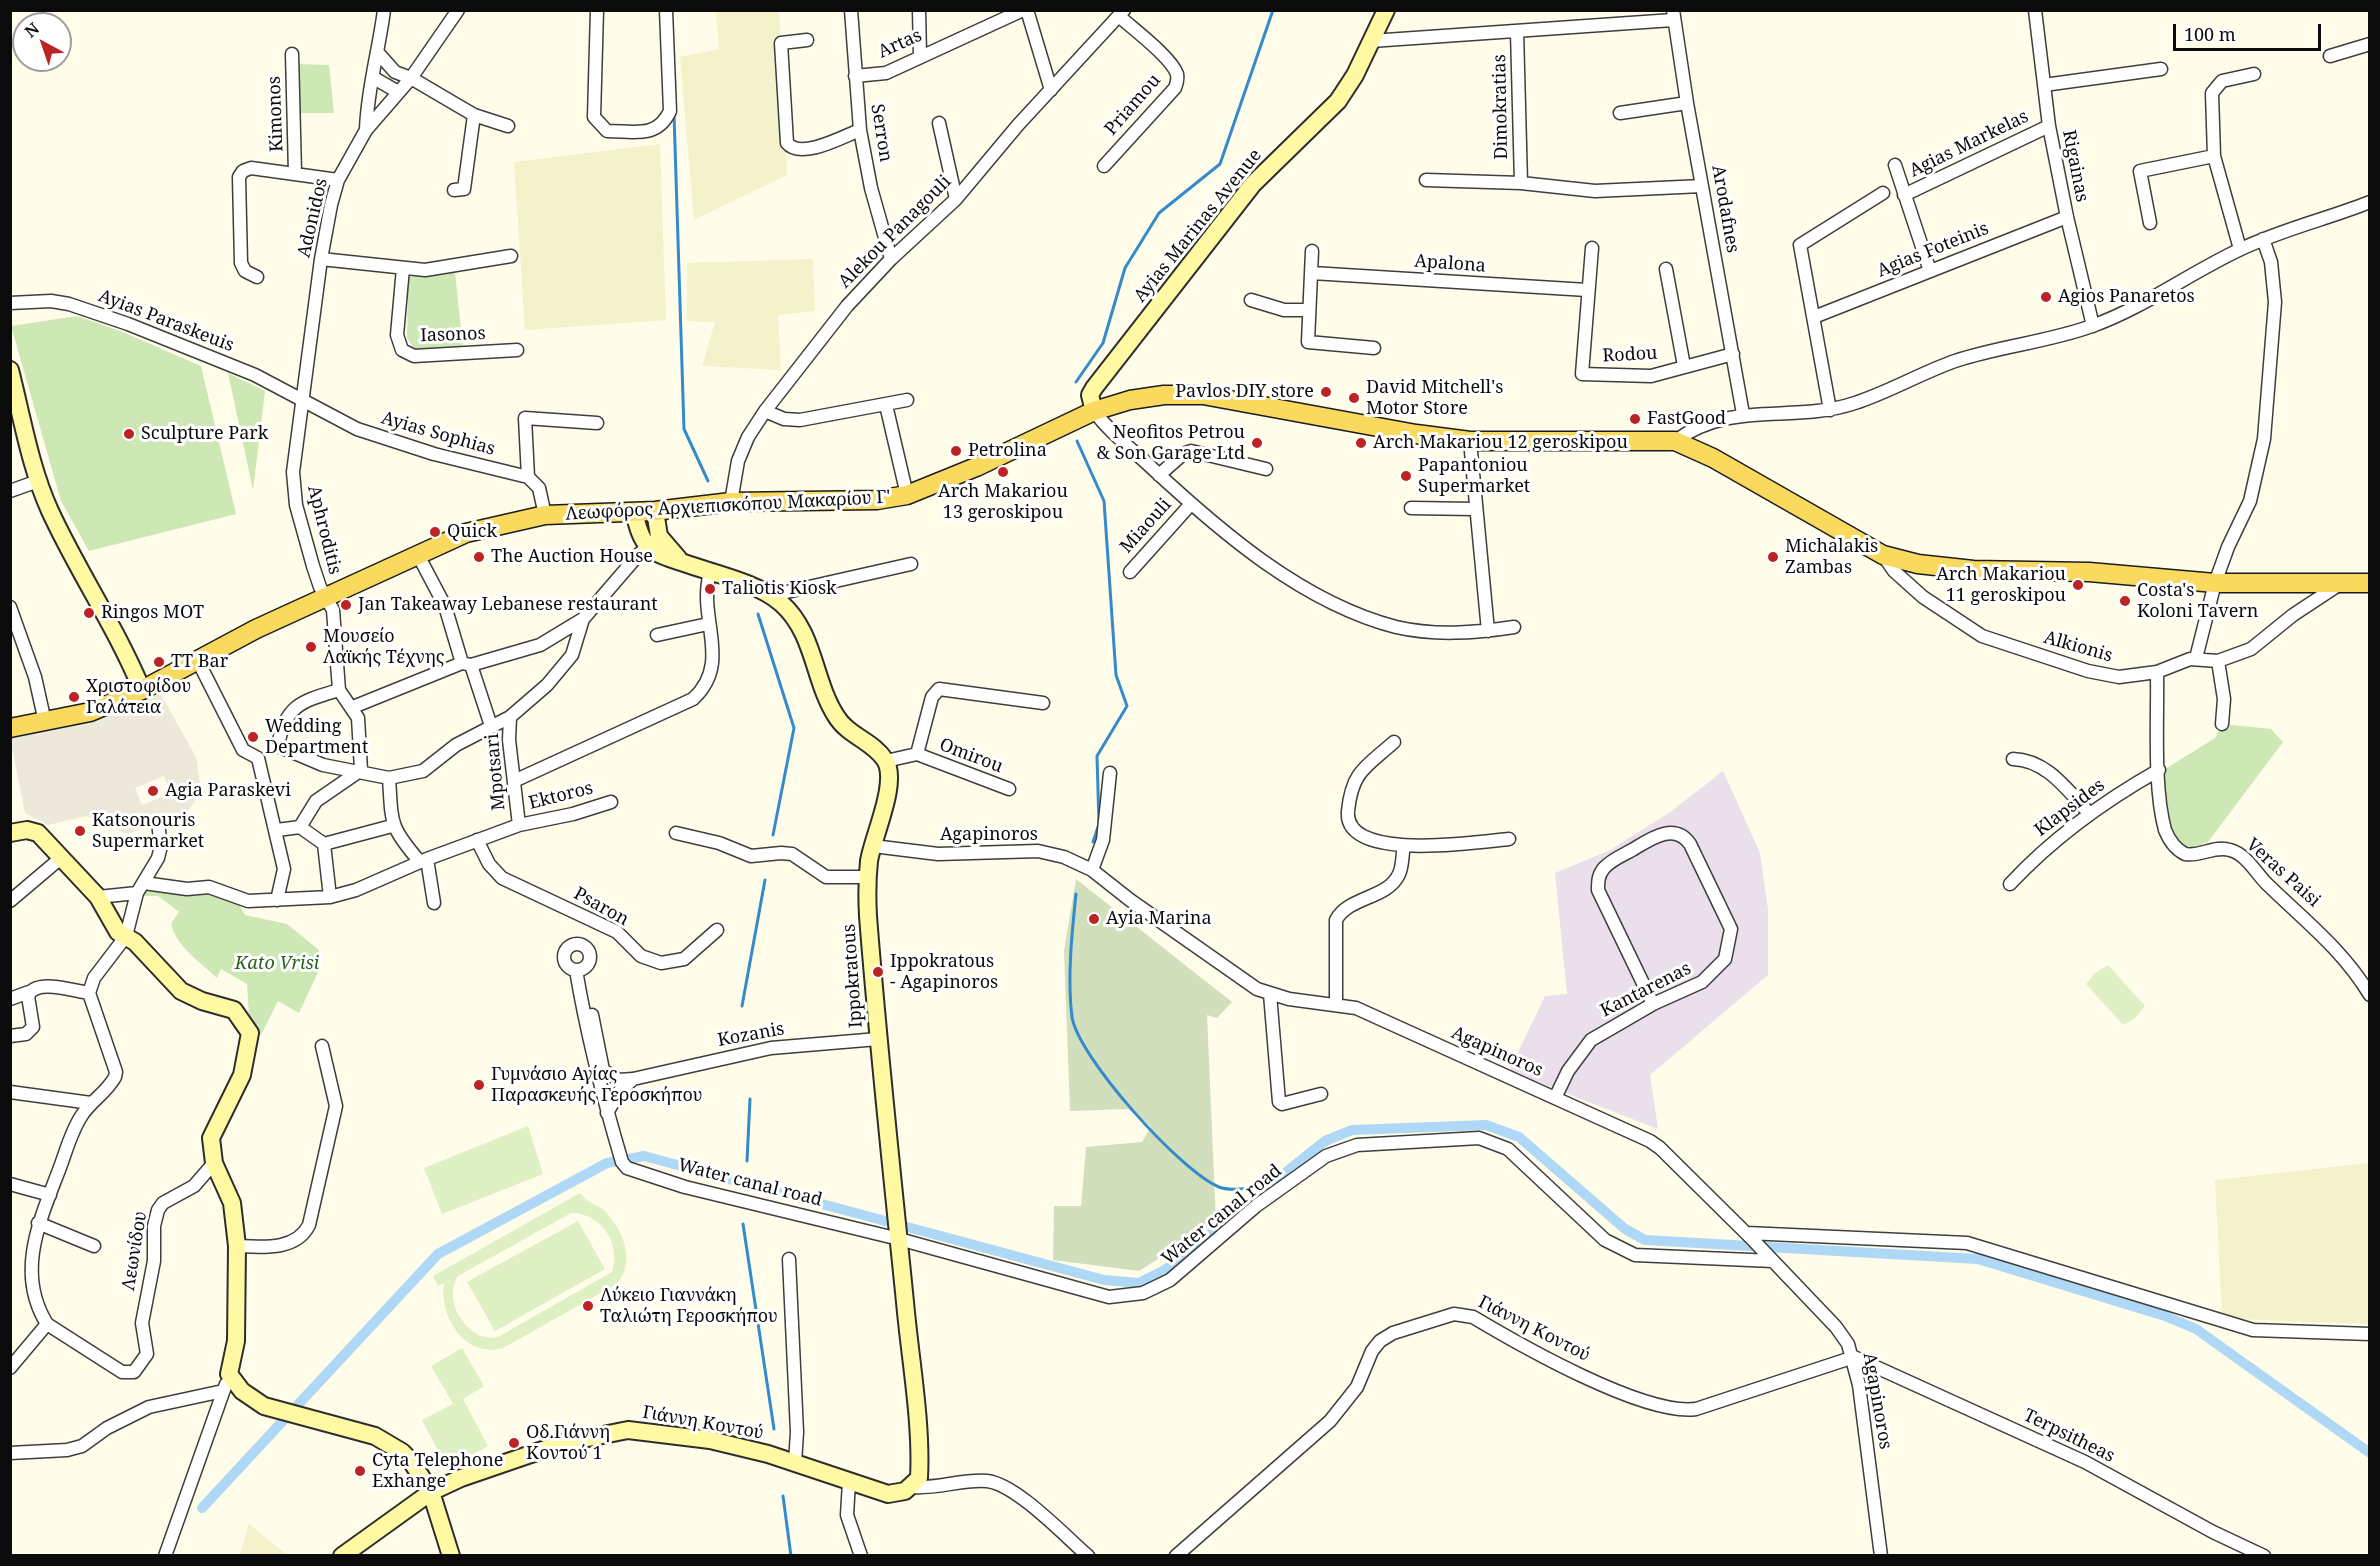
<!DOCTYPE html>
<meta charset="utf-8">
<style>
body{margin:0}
#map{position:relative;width:2380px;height:1566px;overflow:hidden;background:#fffce9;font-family:"Noto Serif",serif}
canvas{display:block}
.frame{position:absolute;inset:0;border:12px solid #0b0b0b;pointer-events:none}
.north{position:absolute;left:12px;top:12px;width:60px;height:60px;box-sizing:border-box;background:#fff;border:2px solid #9d9d9d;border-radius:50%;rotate:320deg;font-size:16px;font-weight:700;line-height:24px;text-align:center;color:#0b0b0b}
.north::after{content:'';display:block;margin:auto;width:21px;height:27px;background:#bb2325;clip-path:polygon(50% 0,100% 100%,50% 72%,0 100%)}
.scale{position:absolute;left:2173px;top:24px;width:148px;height:27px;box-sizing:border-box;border:3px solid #0b0b0b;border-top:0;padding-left:8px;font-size:18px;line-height:21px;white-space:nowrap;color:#0b0b0b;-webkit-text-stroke:4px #fff;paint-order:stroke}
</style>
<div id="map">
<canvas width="2380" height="1566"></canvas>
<div class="frame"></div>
<div class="north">N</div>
<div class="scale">100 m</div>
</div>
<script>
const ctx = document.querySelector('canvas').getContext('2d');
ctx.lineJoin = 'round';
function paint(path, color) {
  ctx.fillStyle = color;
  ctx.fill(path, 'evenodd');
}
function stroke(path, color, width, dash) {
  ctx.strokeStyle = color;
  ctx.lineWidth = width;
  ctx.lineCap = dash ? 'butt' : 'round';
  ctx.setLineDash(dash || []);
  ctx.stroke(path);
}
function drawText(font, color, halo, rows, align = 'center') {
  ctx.font = font + ' "Noto Serif",serif';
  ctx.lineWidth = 6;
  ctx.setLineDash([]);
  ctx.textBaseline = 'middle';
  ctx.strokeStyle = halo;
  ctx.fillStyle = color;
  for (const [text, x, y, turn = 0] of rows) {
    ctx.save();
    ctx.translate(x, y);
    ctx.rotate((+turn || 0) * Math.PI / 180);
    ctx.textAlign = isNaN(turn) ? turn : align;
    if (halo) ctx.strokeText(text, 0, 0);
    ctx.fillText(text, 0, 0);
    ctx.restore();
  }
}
paint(new Path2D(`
 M1723,771L1760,853L1768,909V975L1650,1075L1658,1129L1509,1071L1545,996L1567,994L1555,873L1610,850L1669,813Z`), '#eadfea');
paint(new Path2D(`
 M716,11H779L787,175L694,220L680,57L719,49Z
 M660,144L666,320L525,330L514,162Z
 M813,259L815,311L778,315L781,370L702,366L715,322L687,321V263Z
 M2369,1163V1324L2236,1319L2222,1315L2215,1180Z
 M249,1524L287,1555H240Z`), '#f4f2ca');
paint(new Path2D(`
 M299,64L329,65L334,113H299Z
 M455,272L463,349L415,350L407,338L408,277Z
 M77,316L123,332L201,366L236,514L89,551L61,501L11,326Z
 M228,373L265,391L253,490Z
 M2222,724L2271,729L2283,742L2208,842L2181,852L2166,831L2159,773L2215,738Z
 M205,889L237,900L245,915L287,924L319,950L318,972L299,1013L278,1001L261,1035L249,1015L247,984L221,969L217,978C201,963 176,946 171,924L179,912L158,896H143L145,890L189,893Z`), '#cde8b4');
paint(new Path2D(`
 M1076,879L1232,1002L1217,1018L1207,1015L1216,1222L1139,1271L1053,1260L1054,1206H1081L1086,1147L1142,1142L1151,1127L1128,1109L1070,1111L1064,951Z`), '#d2dfbc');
paint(new Path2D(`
 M2108,965L2145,1006L2135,1018L2123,1025L2086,984L2095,973Z
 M528,1126L543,1174L442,1214L424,1168Z
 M580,1193C587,1204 597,1203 606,1212C624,1232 637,1265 615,1285L503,1348C465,1359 439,1317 444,1283L438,1286L433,1276ZM571,1213C602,1213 621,1244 612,1272L498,1337C469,1344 441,1301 458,1276Z
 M578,1221L605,1269L495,1331L467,1282Z
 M462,1348L484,1386L463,1399L488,1446L447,1468L422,1420L453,1404L431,1366Z`), '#dff0c5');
paint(new Path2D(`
 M159,691L196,757L201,790L189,810L178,817L127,834L86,816L48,825L25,813L10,738L99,718ZM164,776L171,793L142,805L135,788Z`), '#ede9da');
stroke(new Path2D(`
 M674,114L684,429L708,481
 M1076,382L1103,343L1125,268L1159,213L1220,164L1273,10
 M1077,441L1104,501L1116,675L1127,706L1097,756L1099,824L1093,842
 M758,614L794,728L773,835
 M1076,894C1072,932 1067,979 1072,1017C1078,1057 1181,1172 1219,1187C1231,1192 1255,1187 1269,1186
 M742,1006L765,880
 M747,1161L750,1099
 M743,1224L774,1429
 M783,1496L791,1556`), '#358acd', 3);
stroke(new Path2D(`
 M1269,1186L1325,1141L1352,1130L1486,1125L1519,1137L1625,1229L1645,1240L1978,1259L2165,1316L2196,1329L2370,1453
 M202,1508L438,1254L607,1163L644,1156L1104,1280L1139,1283L1165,1270L1236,1213`), '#aed8f6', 10);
const street = new Path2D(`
 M597,10L594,117L607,131C634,131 657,139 670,111L666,10
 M851,10L860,130L871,188L891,259
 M919,10L920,55
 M1027,10L1051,90
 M1673,10L1687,103L1743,414
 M2035,10L2049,126L2067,217L2093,326
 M1517,31L1521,183
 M807,40L781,43L787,143C801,160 842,137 860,130
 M1371,41L1673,20
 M292,54L295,173
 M379,54L395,72L411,78L474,115L508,126
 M2330,56L2370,44
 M855,76L886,73L1023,10
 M374,78L398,92
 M2044,85L2161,69
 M1620,113L1687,103
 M939,123L956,199
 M366,130C367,90 379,50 384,10
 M1895,165L1930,271
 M1104,166L1175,88C1177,83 1178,79 1177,74C1171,57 1133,29 1119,16
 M1426,180L1521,183L1595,191L1702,186
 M454,190L464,189L474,115
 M1904,195L2049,126
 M2150,223L2140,171L2214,156
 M1592,248L1582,374L1651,376L1733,354
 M2240,249L2214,156L2212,93L2222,81L2254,74
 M1312,251L1308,342L1374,348
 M321,259L425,270L511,256
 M403,268L397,335L402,350L414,356L517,350
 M1666,269L1684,366
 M1312,273L1587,290
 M257,277L245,271L241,263L239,177L243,171L251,168L338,180
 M1251,300L1284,310H1308
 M10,303L51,301L69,304L128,324L255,375L357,429L434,454L528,477L539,488L545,515
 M1814,317L2067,217
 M886,405L907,495
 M1830,410L1800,245L1883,193
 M765,411L784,419L800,420L907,400
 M1094,411C1110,433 1133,450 1153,469C1221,532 1303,603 1396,627C1435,636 1475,633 1514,627
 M1470,441L1488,631
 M1675,441C1733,399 1792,424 1855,403C1889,392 1921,373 1955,361C2000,346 2048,342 2092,326C2145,307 2191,272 2241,249C2283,229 2327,219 2370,202
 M1159,475L1183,454L1191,451L1266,469
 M528,477L525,418L597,423
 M10,491L38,481
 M731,502L738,461L748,437L765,411L847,306L891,259L956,199L1018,125L1124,10
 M1411,508L1474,509
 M418,555L445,606L462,663
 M1883,555L1894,571L1923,597L1982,636L2088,671L2119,677L2157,672L2190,659L2218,661L2251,649L2293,615L2340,584
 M1130,572L1190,505
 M769,596L911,564
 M10,607L35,677L45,722
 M657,635L708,624
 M2196,658L2215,583L2228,547L2250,501L2264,439L2275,302L2271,262L2263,239
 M198,661L243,750L258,758
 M2218,661L2224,699L2222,724
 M471,665L491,726
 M2157,672C2158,718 2153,786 2165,830C2169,840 2175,849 2185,854C2200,857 2215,845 2230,850C2246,854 2256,873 2267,884C2304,920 2342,949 2370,995
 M339,690L333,610L320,587L313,566L296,505L293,472L321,259L331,205L338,180L366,130L411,78L458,10
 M353,707L462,663L471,665L540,645L583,619
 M510,717L509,740L519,825
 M1394,742C1366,767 1352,771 1348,811C1343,863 1478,842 1509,839
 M278,746L323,765L389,778L423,771L456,745L510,717L547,685L572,655L583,619L639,554L649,547
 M278,746C285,704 303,701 339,690
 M917,754L932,697L939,689L1043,703
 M258,758L284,869L277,900
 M2013,759C2047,760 2067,790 2089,813
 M886,761L917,754L1009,789
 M389,778C392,824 389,826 420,862
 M514,781L693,699C733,662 697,619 710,573
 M300,827L316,801L361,770L358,718L339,690
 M277,830L300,827L324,844L392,826
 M676,833L719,843L751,856L781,853L792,854L826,877H868
 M477,840L489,864L502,878L617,932L641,956L661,963L684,959L717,930
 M324,844L330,897
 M873,846L938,854L1038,851L1064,857L1092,870L1130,900L1257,989L1289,999L1356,1008L1650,1141L1660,1148L1753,1240L1836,1327L1848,1344L1859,1385L1881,1556
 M427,859L434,903
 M1092,870L1103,840L1110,773
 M144,883L187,889L209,887L248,901L330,897L356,890L427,859L519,825L573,814L611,802
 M2010,884C2053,838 2104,801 2159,770
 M98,897L137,893
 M10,901L62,857
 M564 957a13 13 0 1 1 26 0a13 13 0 1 1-26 0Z
 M576,970C587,1036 603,1098 622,1162L627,1168L685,1187L899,1239L1109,1297L1143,1293L1170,1280L1256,1206L1326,1156L1357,1145L1479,1138L1508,1149L1605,1240L1635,1255L1773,1261
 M1270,994L1279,1102L1282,1104L1321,1094
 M10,999L29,992
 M1336,1003V920C1349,896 1388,899 1399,874C1403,866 1402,854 1404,846
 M592,1015L603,1070L619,1080L633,1079L771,1048L878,1039
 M10,1036L26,1034L33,1027L28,996C36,978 73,991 89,993
 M10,1092L91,1103
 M1555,1098L1568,1071L1591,1040L1653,1004L1702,982L1725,959L1731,929L1690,844C1674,821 1649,840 1632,850C1623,855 1611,860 1604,868C1598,875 1598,882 1598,890L1653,1004
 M607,1113L619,1092L633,1079
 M10,1184L50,1195
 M38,1223L94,1246
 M1747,1233L1967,1243L2253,1330L2370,1334
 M237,1246C262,1247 296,1251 309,1225L336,1106L322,1046
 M789,1259L797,1432L795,1463
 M47,1324L122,1372H134L147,1354L142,1323L154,1261V1226L158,1210L163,1203L194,1186L214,1163
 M10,1368L47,1324C15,1273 40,1220 59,1170C66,1152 71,1131 82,1115C91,1101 107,1092 115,1077L116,1072L89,993L94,978L126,936L137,893L158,858L161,846L158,823
 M10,1453L67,1450L82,1446L107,1428L149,1407L223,1391
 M849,1482L847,1515L861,1556
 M912,1487C938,1489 962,1479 987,1481C1016,1484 1065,1536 1088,1556
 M165,1556L226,1384
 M1176,1556L1330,1421L1357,1387L1372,1351L1380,1341L1393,1333L1454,1314L1473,1317C1520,1345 1644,1416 1696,1409L1854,1357L2085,1462L2213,1532L2264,1556`);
const secondary = new Path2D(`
 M10,370C22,417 30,467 50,511C78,572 116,627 142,690
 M1094,411L1090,395L1094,388L1253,184L1338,101L1355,75L1386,10
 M655,511L659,536L678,558
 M10,833L27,830L38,833L98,897L118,932L135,942L181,991L202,1001L234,1010L250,1033L242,1075L211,1138L214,1163L232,1203L237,1246L236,1341L229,1374L242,1391L264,1406L375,1436L402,1452L411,1461L431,1492L451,1556
 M342,1556L431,1492L461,1478L563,1443L628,1430L710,1440L768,1454L888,1494L905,1491L919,1478C922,1422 910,1359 905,1302C892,1173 878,1045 868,916C867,898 867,880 869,861C873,836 899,782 885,760C873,741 848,736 836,716C813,680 815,633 781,603C756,582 715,574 684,563C672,559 659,556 649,547C640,538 637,524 634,512`);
const primary = new Path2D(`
 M10,728L90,712L142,690L256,629L466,533L545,515L655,511L731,502L877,500L907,495L976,467L1094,411L1130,400L1164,395H1203L1416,434L1470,441H1675L1713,458L1883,555L1918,564L1973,570L2089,572L2215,583H2370`);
stroke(street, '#3e3e3e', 15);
stroke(secondary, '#2d2d2d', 20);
stroke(primary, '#1c1c1c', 21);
stroke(street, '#fff', 12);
stroke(secondary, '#fff9a4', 16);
stroke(primary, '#f9da5f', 18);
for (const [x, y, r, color] of [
 [2046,297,6,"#bb2325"],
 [1326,392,6,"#bb2325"],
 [1354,398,6,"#bb2325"],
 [1635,419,6,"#bb2325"],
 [129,434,6,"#bb2325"],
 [1257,443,6,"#bb2325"],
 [1361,443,6,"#bb2325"],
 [956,451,6,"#bb2325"],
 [1003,472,6,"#bb2325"],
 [1406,476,6,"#bb2325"],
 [435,532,6,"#bb2325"],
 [479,557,6,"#bb2325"],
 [1773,557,6,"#bb2325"],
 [2078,585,6,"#bb2325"],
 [710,589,6,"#bb2325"],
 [2125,601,6,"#bb2325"],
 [346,605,6,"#bb2325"],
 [89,613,6,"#bb2325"],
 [311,647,6,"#bb2325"],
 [159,662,6,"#bb2325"],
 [74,697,6,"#bb2325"],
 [253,737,6,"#bb2325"],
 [153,791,6,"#bb2325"],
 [80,831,6,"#bb2325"],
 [1094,919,6,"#bb2325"],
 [878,972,6,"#bb2325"],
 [479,1085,6,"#bb2325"],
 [588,1306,6,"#bb2325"],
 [514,1443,6,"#bb2325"],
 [360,1471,6,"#bb2325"]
]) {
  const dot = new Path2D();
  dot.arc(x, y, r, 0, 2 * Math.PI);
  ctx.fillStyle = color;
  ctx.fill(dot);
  stroke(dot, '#fff', 2);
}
drawText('18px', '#0b0b0b', '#fff', [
 ["Artas",900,44,-24],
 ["Priamou",1133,105,-49],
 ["Dimokratias",1501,107,-91],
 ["Kimonos",276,114,-92],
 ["Serron",881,133,81],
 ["Agias Markelas",1969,144,-26],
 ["Rigainas",2075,166,79],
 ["Arodafnes",1725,209,80],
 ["Adonidos",313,218,-77],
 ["Ayias Marinas Avenue",1198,226,-51],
 ["Alekou Panagouli",895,232,-45],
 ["Agias Foteinis",1933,250,-22],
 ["Apalona",1450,264,4],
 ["Ayias Paraskeuis",166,321,21],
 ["Iasonos",453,335,-2],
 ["Rodou",1630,355,-3],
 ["Ayias Sophias",438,434,16],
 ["Λεωφόρος Αρχιεπισκόπου Μακαρίου Γ'",728,506,-3],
 ["Miaouli",1146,526,-48],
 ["Aphroditis",324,530,76],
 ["Alkionis",2078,647,16],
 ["Omirou",971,756,21],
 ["Mpotsari",496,772,-95],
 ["Ektoros",561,796,-14],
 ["Klapsides",2070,808,-37],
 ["Agapinoros",989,835],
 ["Veras Paisi",2283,873,42],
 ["Psaron",601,907,29],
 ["Ippokratous",853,976,-94],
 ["Kantarenas",1646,990,-27],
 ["Kozanis",751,1035,-10],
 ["Agapinoros",1497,1052,24],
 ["Water canal road",750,1183,14],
 ["Water canal road",1222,1215,-39],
 ["Λεωνίδου",135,1251,-81],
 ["Γιάννη Κοντού",1534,1329,27],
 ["Agapinoros",1877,1401,80],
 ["Γιάννη Κοντού",703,1423,10],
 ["Terpsitheas",2069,1436,26]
]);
drawText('18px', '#0b0b0b', '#fff', [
 ["Agios Panaretos",2058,297],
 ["David Mitchell's",1366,388],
 ["Motor Store",1366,409],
 ["Pavlos DIY store",1314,392,"right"],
 ["FastGood",1647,419],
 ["Neofitos Petrou",1245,433,"right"],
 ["& Son Garage Ltd",1245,454,"right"],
 ["Sculpture Park",141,434],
 ["Arch Makariou 12 geroskipou",1373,443],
 ["Petrolina",968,451],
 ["Papantoniou",1418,466],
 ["Supermarket",1418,487],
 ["Arch Makariou",1003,492,"center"],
 ["13 geroskipou",1003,513,"center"],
 ["Quick",447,532],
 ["Michalakis",1785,547],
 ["Zambas",1785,568],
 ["The Auction House",491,557],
 ["Arch Makariou",2066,575,"right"],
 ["11 geroskipou",2066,596,"right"],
 ["Taliotis Kiosk",722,589],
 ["Costa's",2137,591],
 ["Koloni Tavern",2137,612],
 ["Jan Takeaway Lebanese restaurant",358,605],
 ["Ringos MOT",101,613],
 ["Μουσείο",323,637],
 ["Λαϊκής Τέχνης",323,658],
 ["TT Bar",171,662],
 ["Χριστοφίδου",86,687],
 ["Γαλάτεια",86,708],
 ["Wedding",265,727],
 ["Department",265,748],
 ["Agia Paraskevi",165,791],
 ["Katsonouris",92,821],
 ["Supermarket",92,842],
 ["Ayia Marina",1106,919],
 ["Ippokratous",890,962],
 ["- Agapinoros",890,983],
 ["Γυμνάσιο Αγίας",491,1075],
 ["Παρασκευής Γεροσκήπου",491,1096],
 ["Λύκειο Γιαννάκη",600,1296],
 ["Ταλιώτη Γεροσκήπου",600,1317],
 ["Οδ.Γιάννη",526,1433],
 ["Κοντού 1",526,1454],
 ["Cyta Telephone",372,1461],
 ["Exhange",372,1482]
], 'left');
drawText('italic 18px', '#28621c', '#fff', [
 ["Kato Vrisi",277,964]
]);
</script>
